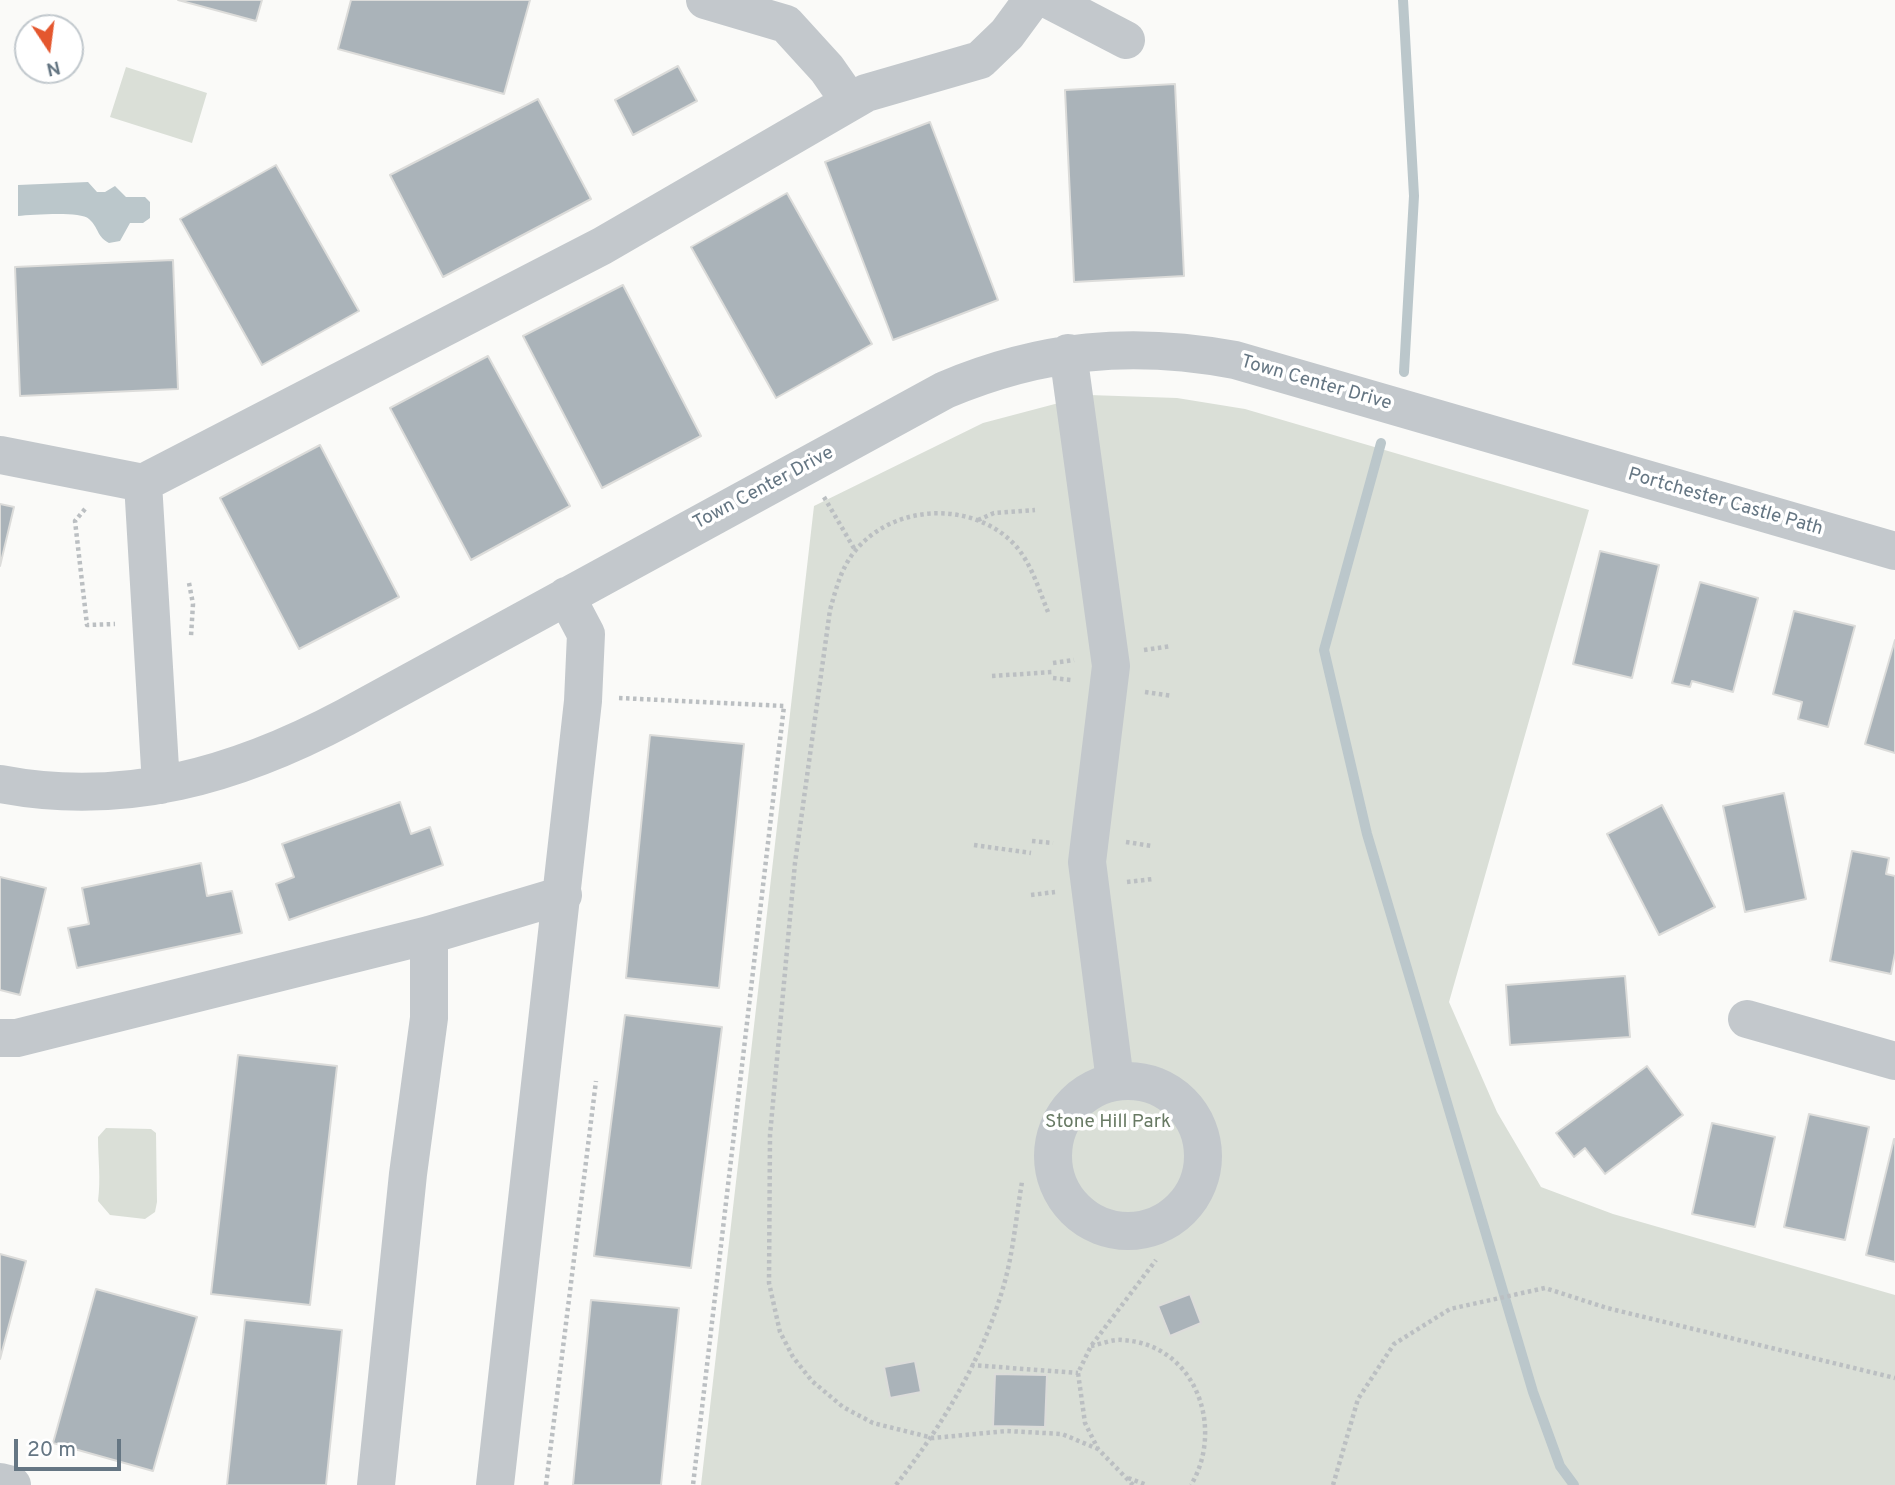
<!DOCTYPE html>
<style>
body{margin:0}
#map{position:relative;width:1895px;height:1485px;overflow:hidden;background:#fafaf8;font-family:Overpass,sans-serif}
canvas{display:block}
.north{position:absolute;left:14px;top:14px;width:70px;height:70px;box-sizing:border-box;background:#fff;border:2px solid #c1c8cd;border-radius:50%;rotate:167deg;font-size:19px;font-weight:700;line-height:28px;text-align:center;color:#657683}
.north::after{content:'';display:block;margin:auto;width:24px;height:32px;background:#e4572e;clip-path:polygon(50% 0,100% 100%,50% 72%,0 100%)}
.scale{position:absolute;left:14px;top:1439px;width:107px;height:32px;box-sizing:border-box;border:4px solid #657683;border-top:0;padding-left:9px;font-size:21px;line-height:24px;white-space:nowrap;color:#657683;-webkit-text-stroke:5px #fff;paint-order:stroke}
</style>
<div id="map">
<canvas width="1895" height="1485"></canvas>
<div class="north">N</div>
<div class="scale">20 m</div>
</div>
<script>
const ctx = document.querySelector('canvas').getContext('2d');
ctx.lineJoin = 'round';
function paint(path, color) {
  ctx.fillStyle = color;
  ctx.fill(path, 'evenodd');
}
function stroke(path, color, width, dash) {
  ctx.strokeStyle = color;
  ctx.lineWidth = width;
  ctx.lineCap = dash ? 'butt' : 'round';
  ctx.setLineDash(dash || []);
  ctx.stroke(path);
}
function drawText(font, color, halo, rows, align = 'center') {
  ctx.font = font + ' Overpass,sans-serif';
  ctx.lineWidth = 7;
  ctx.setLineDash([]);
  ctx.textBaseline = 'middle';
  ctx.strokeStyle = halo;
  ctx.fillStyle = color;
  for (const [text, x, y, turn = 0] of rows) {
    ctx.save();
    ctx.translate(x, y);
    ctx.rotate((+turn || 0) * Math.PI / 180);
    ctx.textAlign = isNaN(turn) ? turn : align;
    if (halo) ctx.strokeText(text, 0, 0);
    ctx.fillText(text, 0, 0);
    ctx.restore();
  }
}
paint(new Path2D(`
 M126,67L207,93L192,143L110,117Z
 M1089,395L1177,398L1245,409L1589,510L1449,1002L1497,1112L1541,1187L1613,1214L1895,1295V1485H701L814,506L983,423Z
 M106,1128L151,1129L156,1133L157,1202L155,1212L145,1219L110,1215L98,1201C101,1178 98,1160 98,1137Z`), '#dadfd7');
paint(new Path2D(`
 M88,182L97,192H105L115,186L126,197H145L150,202V218L143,223H130L120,241L109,243C97,237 99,228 89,219C80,211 33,215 18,216V185Z`), '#bbc7cb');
stroke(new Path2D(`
 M1403,0L1414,196L1404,372
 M1381,443L1324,650L1367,834L1533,1392L1560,1466L1574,1485`), '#bbc7cb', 10);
const building = new Path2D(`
 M178,0H262L256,21Z
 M351,0H530L504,94L338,49Z
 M678,66L697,101L633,135L615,100Z
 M1175,84L1184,276L1074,282L1065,90Z
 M538,99L591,199L443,277L390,175Z
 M930,122L998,300L893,340L825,162Z
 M276,165L359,311L262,365L180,219Z
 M787,193L872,344L776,398L691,247Z
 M173,260L178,389L20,396L15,267Z
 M623,285L701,436L602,488L523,336Z
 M488,356L570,506L471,560L390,408Z
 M320,445L399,597L299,649L220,498Z
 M0,504L14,507L0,566Z
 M1600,551L1659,565L1632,678L1573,664Z
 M1700,582L1758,598L1733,692L1692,681L1690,687L1672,683Z
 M1794,611L1855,626L1828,727L1798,719L1802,702L1773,694Z
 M1895,640V753L1865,744Z
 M650,735L744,744L719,988L626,978Z
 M1784,793L1806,899L1745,912L1723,806Z
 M400,802L411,834L430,827L443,865L289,920L276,884L294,877L282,844Z
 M1662,805L1715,907L1659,935L1607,834Z
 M1852,851L1889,858L1886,874L1895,876V953L1891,974L1830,961Z
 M201,863L207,896L232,891L242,933L77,968L68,928L89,924L82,888Z
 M0,877L46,888L20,995L0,990Z
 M1625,976L1630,1037L1510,1045L1506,985Z
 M625,1015L722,1027L691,1268L594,1256Z
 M238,1055L337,1066L310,1305L211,1294Z
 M1647,1066L1683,1115L1605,1174L1585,1148L1574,1157L1556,1133Z
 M1809,1114L1869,1127L1845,1240L1784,1227Z
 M1712,1123L1775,1137L1755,1227L1692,1214Z
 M1894,1139H1895V1262L1866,1255Z
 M0,1254L26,1261L0,1359Z
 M96,1289L197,1317L153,1471L53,1443Z
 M1190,1294L1201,1323L1170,1336L1158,1306Z
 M591,1300L679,1308L661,1485H573Z
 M245,1320L342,1330L326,1485H227Z
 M915,1361L921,1392L890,1398L884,1367Z
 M995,1374L1047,1375L1045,1427L993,1426Z`);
paint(building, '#aab3b9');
stroke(building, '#dcdcda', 2);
stroke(new Path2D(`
 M824,497L855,550
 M85,509L75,521L87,625L115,624
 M978,520L994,513L1035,510
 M189,583L193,604L191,636
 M1048,612C1039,590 1031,562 1014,544C973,501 894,503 855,551C841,568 836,589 830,610L795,863L770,1135L769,1283L780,1332L793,1357L812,1381L843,1407L873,1423L933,1438L1007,1431L1062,1434L1098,1449
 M1144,650L1171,646
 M1053,663L1074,660
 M992,676L1053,672
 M1053,678L1071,680
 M1145,692L1172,696
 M619,698L784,706L693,1485
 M1032,841L1053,843
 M1126,842L1152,846
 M974,845L1031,853
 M1127,882L1153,879
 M1031,895L1055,892
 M1091,1346C1101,1344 1113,1339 1122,1340C1196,1344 1225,1428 1191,1485
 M971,1365L1078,1373
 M1128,1478L1147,1485
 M546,1485L596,1081
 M896,1485C942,1426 982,1360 1003,1288C1013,1255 1016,1217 1022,1182
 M1133,1485L1098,1449L1085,1423L1078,1373L1091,1346L1156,1260
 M1333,1485L1358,1399L1394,1344L1450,1309L1545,1288L1607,1308L1895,1378`), '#bbbfc2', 4.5, [3.5, 3.5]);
stroke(new Path2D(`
 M705,0L786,24L827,69L850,102
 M1049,0L1126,40
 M1068,353L1111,666L1087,862L1115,1081
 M0,455L143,483L602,246L866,93L980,60L1007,34L1032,0
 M143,483L161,785
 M0,784C124,808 237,775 346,717L945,390C1042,349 1132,341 1235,360L1895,551
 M1747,1019L1895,1061
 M0,1038H17L429,935L563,895
 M1053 1156a75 75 0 1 1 150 0a75 75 0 1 1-150 0Z
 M0,1482L12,1485
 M376,1485L408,1174L429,1018V935
 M495,1485L583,701L586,634L566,596`), '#c3c8cc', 38);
drawText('19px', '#657683', '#fff', [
 ["Town Center Drive",1316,384,16],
 ["Town Center Drive",764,489,-28],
 ["Portchester Castle Path",1725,503,16]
]);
drawText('19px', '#687a64', '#fff', [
 ["Stone Hill Park",1108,1123]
]);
</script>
